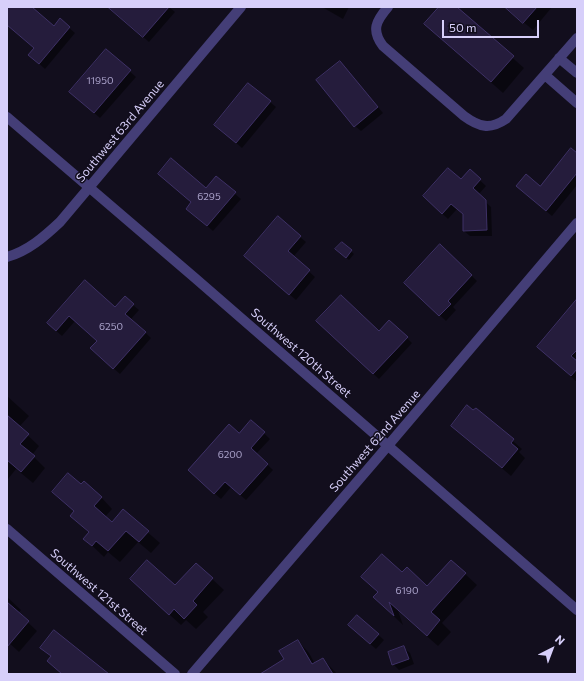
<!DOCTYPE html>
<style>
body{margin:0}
#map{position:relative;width:584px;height:681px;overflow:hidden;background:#120e1d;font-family:Commissioner,sans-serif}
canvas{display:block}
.frame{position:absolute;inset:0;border:8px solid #d7cffa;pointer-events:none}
.north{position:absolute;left:532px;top:629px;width:40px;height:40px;-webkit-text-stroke:3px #120e1d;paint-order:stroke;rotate:42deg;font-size:11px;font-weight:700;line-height:16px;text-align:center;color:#d7cffa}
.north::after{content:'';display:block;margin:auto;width:14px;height:18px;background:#d7cffa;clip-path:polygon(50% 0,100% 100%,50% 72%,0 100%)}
.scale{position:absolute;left:442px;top:20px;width:97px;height:18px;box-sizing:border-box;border:2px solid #d7cffa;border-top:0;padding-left:5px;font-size:12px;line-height:14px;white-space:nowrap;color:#d7cffa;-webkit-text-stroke:3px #120e1d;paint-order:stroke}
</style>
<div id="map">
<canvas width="584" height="681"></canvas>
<div class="frame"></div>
<div class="north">N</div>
<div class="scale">50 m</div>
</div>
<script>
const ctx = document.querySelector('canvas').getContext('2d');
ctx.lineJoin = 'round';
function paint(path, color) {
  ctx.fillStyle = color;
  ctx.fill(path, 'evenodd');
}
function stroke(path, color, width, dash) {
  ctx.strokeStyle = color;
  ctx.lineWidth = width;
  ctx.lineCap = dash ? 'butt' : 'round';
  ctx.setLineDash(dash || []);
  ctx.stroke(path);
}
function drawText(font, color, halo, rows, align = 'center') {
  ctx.font = font + ' Commissioner,sans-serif';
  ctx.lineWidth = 3;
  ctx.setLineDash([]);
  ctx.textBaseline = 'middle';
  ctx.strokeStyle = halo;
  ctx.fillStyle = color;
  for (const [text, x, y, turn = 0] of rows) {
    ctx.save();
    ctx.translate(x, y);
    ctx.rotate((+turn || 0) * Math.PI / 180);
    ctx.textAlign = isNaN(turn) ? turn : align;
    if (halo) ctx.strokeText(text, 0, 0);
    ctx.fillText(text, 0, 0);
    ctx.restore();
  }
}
paint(new Path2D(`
 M7,7H30L54,27L60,20L75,33L45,69L35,60L34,48L7,25Z
 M108,7H169L175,12L149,42Z
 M322,7H349L343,19Z
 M440,7H455L524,68L503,93L425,24Z
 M505,7H552L533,30Z
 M107,51L136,77L100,118L76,97Z
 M345,68L383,113L361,131L355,126Z
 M270,102L276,107L242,148L221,130Z
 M577,154V185L552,216L523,192L540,187Z
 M470,171L486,186L478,195L491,207L492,236H470L464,231V214L457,209L448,219L430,202L461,181Z
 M216,178L241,199L213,231L193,214L207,189Z
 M300,237L306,242L293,257L315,277L296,300L251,262Z
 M342,243L354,254L349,260L339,252Z
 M471,275L477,281L453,307L456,310L446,321L411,288Z
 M85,282L115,308L133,305L139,310L131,319L151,338L120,374L97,354L98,341L75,321L62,336L54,329Z
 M577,306V382L538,347Z
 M323,327L379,332L407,338L412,343L379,379Z
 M7,396L29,416L19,427L39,446L32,455L45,468L33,483L16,469L8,479L7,478Z
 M476,409L522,449L519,452L525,458L511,476L452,426Z
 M251,421L270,439L256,454L273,470L246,500L231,487L221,499L195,476L239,434Z
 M81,486L101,497L112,509L105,517L112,523L123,511L160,543L151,553L138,542L120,562L108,552L104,557L84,538L89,533L71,516L75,512L53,492Z
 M451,561L477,585L442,623L451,632L438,646L398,611L403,625L374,597L428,587Z
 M196,564L224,590L203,612L208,617L196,629L186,620L181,625L142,590L175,587Z
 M7,597L21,610L18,613L37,631L19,652L7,641Z
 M357,616L384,640L376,649L355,631Z
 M298,641L309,653L315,664L323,659L337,674H262L285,660Z
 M404,648L410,653L414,664L399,670L393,664Z`), '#0007');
const building = new Path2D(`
 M7,7H32L54,26L60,18L70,27L39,64L28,55L34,48L7,25Z
 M108,7H169L143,37Z
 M439,7H457L514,56L491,82L424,24Z
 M505,7H537L523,23Z
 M106,49L131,70L94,113L69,92Z
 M340,61L378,107L354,127L316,80Z
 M248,83L271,101L236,143L214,125Z
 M571,148L577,153V173L546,211L516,186L526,174L540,186Z
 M171,158L206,188L216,176L236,192L207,226L186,209L191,202L158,174Z
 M448,168L461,179L470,169L481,179L473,188L486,200L487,230L463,231V214L451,204L442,214L423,196Z
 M278,216L301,236L288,251L310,270L289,295L244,256Z
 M342,242L352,250L346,258L335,249Z
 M440,244L472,275L448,301L451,304L439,316L404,283Z
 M85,280L115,307L125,296L134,304L125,314L146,332L113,369L90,348L97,341L69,316L56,331L47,323Z
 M341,295L379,331L389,320L408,337L373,374L316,321Z
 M577,299V350L571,356L577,361V369L571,376L537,347Z
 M467,405L473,410L476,408L514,439L511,443L518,449L502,468L451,426Z
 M7,415L29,434L20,444L35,456L21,472L7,460Z
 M251,420L265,432L251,448L268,464L240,495L225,482L214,494L188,470L229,424L239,433Z
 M68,473L81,484L84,481L102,497L94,506L112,522L123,509L149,531L139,542L126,531L108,551L96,541L92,546L83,539L89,532L70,516L74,511L52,492Z
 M382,554L402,572L407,567L427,586L451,560L466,573L431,612L440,620L427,636L389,602L394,616L373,597L378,592L361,577Z
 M147,560L175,585L196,563L213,578L193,601L197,605L184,619L174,609L169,615L130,579Z
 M7,602L29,621L7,647Z
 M357,615L379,634L370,644L348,625Z
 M54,630L109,674H62L47,661L51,656L40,648Z
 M298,640L312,664L323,658L333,674H260L284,659L279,651Z
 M404,646L409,659L392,665L388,652Z`);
paint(building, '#251c3c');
stroke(building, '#3e3166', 1);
stroke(new Path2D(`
 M388,7C376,21 371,30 383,46L464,116C479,127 490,130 506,119L577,38
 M559,58L577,73
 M545,75L577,103
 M7,117L195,278L577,610
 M7,257C28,251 44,237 60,222L241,7
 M7,529L175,674
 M192,674L380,455L577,223`), '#443e77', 10);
drawText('10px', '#aaa2ca', null, [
 ["11950",100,81],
 ["6295",209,197],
 ["6250",111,327],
 ["6200",230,455],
 ["6190",407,591]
]);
drawText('12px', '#d7cffa', '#120e1d', [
 ["Southwest 63rd Avenue",120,131,-50],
 ["Southwest 120th Street",301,353,41],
 ["Southwest 62nd Avenue",375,441,-49],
 ["Southwest 121st Street",99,592,41]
]);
</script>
